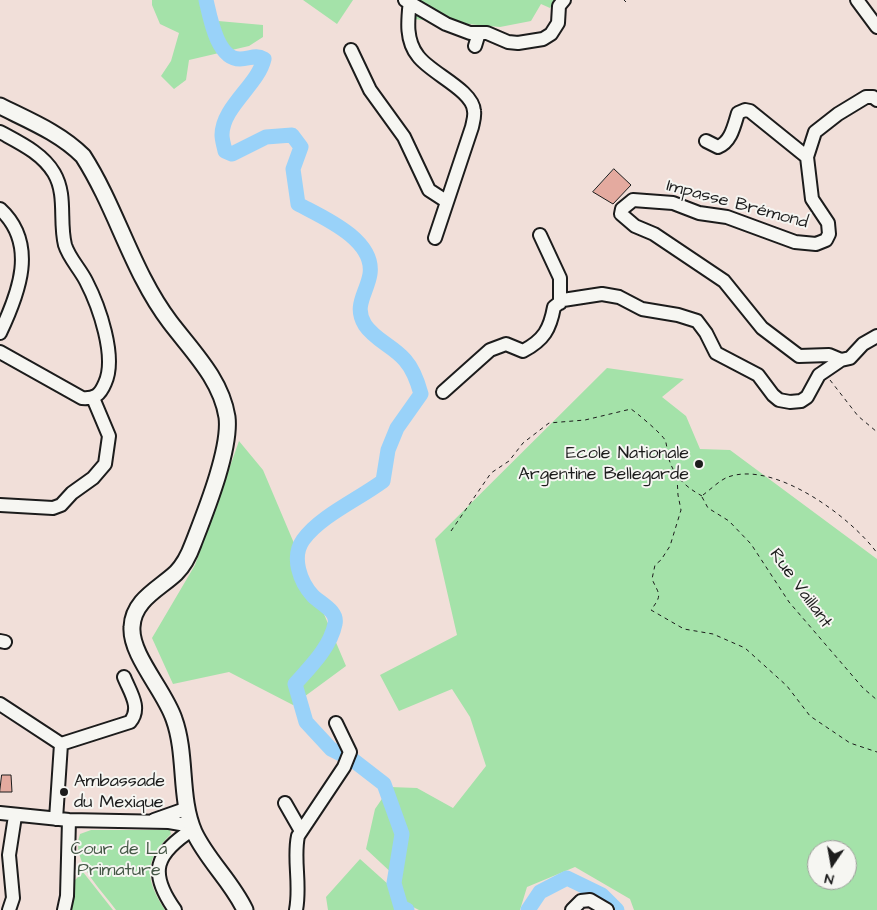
<!DOCTYPE html>
<meta charset="utf-8">
<style>
body{margin:0}
#map{position:relative;width:877px;height:910px;overflow:hidden;background:#f1dfd9;font-family:"Architects Daughter",sans-serif}
canvas{display:block}
.north{position:absolute;left:807px;top:840px;width:50px;height:50px;box-sizing:border-box;background:#f6f6f2;border:1px solid #9f9f9c;border-radius:50%;rotate:192deg;font-size:14px;font-weight:700;line-height:20px;text-align:center;color:#1c1c1c}
.north::after{content:'';display:block;margin:auto;width:18px;height:22px;background:#1c1c1c;clip-path:polygon(50% 0,100% 100%,50% 72%,0 100%)}
</style>
<div id="map">
<canvas width="877" height="910"></canvas>
<div class="north">N</div>
</div>
<script>
const ctx = document.querySelector('canvas').getContext('2d');
ctx.lineJoin = 'round';
function paint(path, color) {
  ctx.fillStyle = color;
  ctx.fill(path, 'evenodd');
}
function stroke(path, color, width, dash) {
  ctx.strokeStyle = color;
  ctx.lineWidth = width;
  ctx.lineCap = dash ? 'butt' : 'round';
  ctx.setLineDash(dash || []);
  ctx.stroke(path);
}
function drawText(font, color, halo, rows, align = 'center') {
  ctx.font = font + ' "Architects Daughter",sans-serif';
  ctx.lineWidth = 4;
  ctx.setLineDash([]);
  ctx.textBaseline = 'middle';
  ctx.strokeStyle = halo;
  ctx.fillStyle = color;
  for (const [text, x, y, turn = 0] of rows) {
    ctx.save();
    ctx.translate(x, y);
    ctx.rotate((+turn || 0) * Math.PI / 180);
    ctx.textAlign = isNaN(turn) ? turn : align;
    if (halo) ctx.strokeText(text, 0, 0);
    ctx.fillText(text, 0, 0);
    ctx.restore();
  }
}
paint(new Path2D(`
 M152,0H207V20L263,25V37L249,46L189,60L186,80L174,89L161,76L171,61L179,33L160,24L152,5Z
 M303,0H353L337,24Z
 M415,0H555L550,8L541,4L531,21L500,27L413,19Z
 M607,368L684,379L662,397L686,416L700,449L730,450L877,559V910H634L630,899L575,867L527,887L520,910H419L405,903L396,877L366,849L375,809L390,787L417,788L453,808L486,766L470,717L452,689L399,711L380,675L457,635L435,539ZM817,850H847V880H817Z
 M239,441L263,470L346,666L293,705L229,672L173,684L152,638L195,565Z
 M91,830H170L171,834C143,862 145,878 165,910H116C101,889 70,861 80,834Z
 M360,859L389,885L396,907L401,910H328L326,897Z
 M83,872L113,910H69L71,884Z`), '#a4e2a9');
stroke(new Path2D(`
 M206,0C210,17 217,59 240,59C250,59 255,54 264,59C258,85 222,107 222,135C222,140 224,146 225,151L232,154L266,137L292,135L301,147L293,169L298,204C322,217 375,239 370,274C367,293 353,306 365,325C375,340 393,346 405,360C413,369 418,383 421,394L397,428L388,450L383,481C359,499 320,516 303,540C291,557 300,582 313,596C321,604 338,611 335,624C330,648 310,667 295,684L306,722L331,749L353,760L384,784L402,834L394,883L401,907L407,910
 M528,910L540,892L567,878L602,895L617,910`), '#99d2f9', 15);
const building = new Path2D(`
 M614,169L631,185L613,204L593,192Z
 M2,775H11L12,792H0Z`);
paint(building, '#e4aa9f');
stroke(building, '#1c1c1c', 1);
const minor = new Path2D(`
 M405,0L446,24L470,33H487L508,42L518,43L543,39L551,34L558,23L559,6L564,0
 M410,0C408,19 405,40 418,56C430,73 473,90 474,111C475,116 473,122 472,127L435,238
 M857,0L877,27
 M475,46L479,33
 M351,50L370,90L404,137L429,190L446,201
 M0,132C20,143 42,153 54,173C67,195 59,221 65,245C69,258 80,269 86,281C99,306 117,357 105,383C100,395 95,399 82,398L0,352
 M706,141L718,147C731,142 734,126 738,113L745,110L750,111L807,157
 M0,209C38,244 19,293 0,333
 M540,235L560,278V303
 M841,360L829,355L799,356L762,328L724,281L654,234L635,226L621,214L622,209L633,200L673,203L699,213L727,217L795,242L816,244L826,240L829,234L828,223L812,199L807,157L815,132L838,114L866,97H873L877,100
 M443,392L490,350L506,344L523,351C544,340 550,329 554,307L563,300L602,294L619,297L642,309L678,315L697,321L706,333L716,353L758,375L773,395L779,400L790,402L801,401L807,397L819,375L841,360L850,358L863,344L877,336
 M0,505L53,508L61,505L72,493L93,478L105,464L109,436L93,398
 M0,641L5,642
 M0,704L61,744L56,819
 M61,744L130,722C142,708 130,692 124,677
 M285,803L301,831
 M0,813L69,820L169,822L192,826
 M154,820L188,808
 M9,910L13,898L9,855L15,816
 M64,910L67,896L69,820
 M175,910C148,872 155,854 193,829
 M296,910C301,884 293,859 298,836L344,767L350,752L336,723
 M572,910L581,901L590,900L607,910`);
const major = new Path2D(`
 M0,106C30,121 60,133 83,156C117,209 132,272 170,322C192,351 221,379 227,417C231,449 205,513 193,544C189,555 184,565 176,573C159,589 133,600 132,627C130,655 165,691 174,719C187,755 179,798 194,832C207,860 232,882 245,910`);
stroke(minor, '#1c1c1c', 16);
stroke(major, '#1c1c1c', 19);
stroke(new Path2D(`
 M624,0L626,2
 M830,380L858,416L877,432
 M677,477L678,495L681,510L670,546L661,560L655,565L652,579C659,595 663,594 651,610L684,629L713,634L745,648L787,686L810,716L850,743L877,752
 M703,495C711,489 720,480 728,477C775,460 852,518 877,553
 M702,497L708,508L729,521L751,544L789,602L863,688L877,700
 M451,531L491,473L509,461L523,443L549,423L585,420L631,409C637,413 662,434 665,440C667,444 667,451 668,456C673,475 684,486 702,496`), '#1c1c1c', 1, [4, 4]);
stroke(minor, '#f6f6f2', 12);
stroke(major, '#f6f6f2', 15);
for (const [x, y, r, color] of [
 [699,464,5,"#1c1c1c"],
 [64,792,5,"#1c1c1c"]
]) {
  const dot = new Path2D();
  dot.arc(x, y, r, 0, 2 * Math.PI);
  ctx.fillStyle = color;
  ctx.fill(dot);
  stroke(dot, '#f6f6f2', 2);
}
drawText('18px', '#1c1c1c', '#f6f6f2', [
 ["Impasse Brémond",737,205,15],
 ["Rue Vaillant",800,589,54]
]);
drawText('18px', '#1c1c1c', '#f6f6f2', [
 ["Ecole Nationale",689,454],
 ["Argentine Bellegarde",689,475],
 ["Ambassade",74,782,"left"],
 ["du Mexique",74,803,"left"]
], 'right');
drawText('18px', '#455746', '#f6f6f2', [
 ["Cour de La",119,850],
 ["Primature",119,871]
]);
</script>
